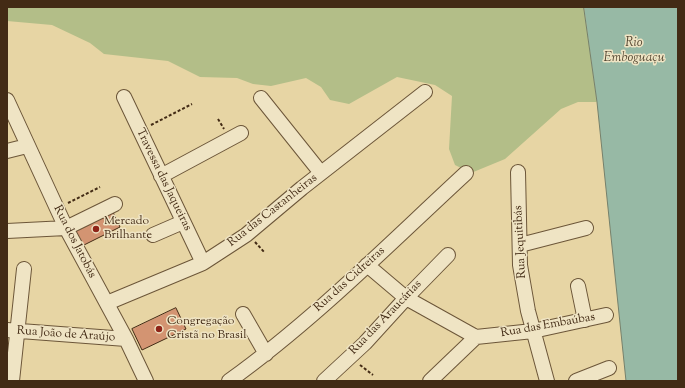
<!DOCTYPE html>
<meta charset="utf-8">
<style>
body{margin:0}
#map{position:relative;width:685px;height:388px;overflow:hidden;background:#e7d5a4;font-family:"Sorts Mill Goudy",serif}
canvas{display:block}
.frame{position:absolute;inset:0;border:8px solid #432b15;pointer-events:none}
</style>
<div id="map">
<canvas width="685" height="388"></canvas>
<div class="frame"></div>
</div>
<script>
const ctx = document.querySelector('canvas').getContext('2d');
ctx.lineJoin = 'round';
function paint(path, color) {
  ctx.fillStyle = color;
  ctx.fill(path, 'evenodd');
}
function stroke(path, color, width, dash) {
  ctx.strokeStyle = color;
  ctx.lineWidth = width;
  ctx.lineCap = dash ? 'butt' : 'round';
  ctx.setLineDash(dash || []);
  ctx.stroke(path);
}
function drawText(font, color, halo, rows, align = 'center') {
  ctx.font = font + ' "Sorts Mill Goudy",serif';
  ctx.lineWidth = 3;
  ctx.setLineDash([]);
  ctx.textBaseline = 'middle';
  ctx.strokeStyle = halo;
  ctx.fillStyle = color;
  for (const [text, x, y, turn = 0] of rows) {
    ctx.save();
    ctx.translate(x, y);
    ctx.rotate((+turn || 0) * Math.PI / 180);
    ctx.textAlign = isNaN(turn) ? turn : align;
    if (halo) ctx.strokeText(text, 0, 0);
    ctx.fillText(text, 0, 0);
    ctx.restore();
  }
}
paint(new Path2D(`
 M7,7H584L597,102H578L561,109L505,159L471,173L455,165L449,149L452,96L435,85L397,77L349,104L330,100L321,87L306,78L271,86L253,84L237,78L200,77L168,61L104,54L90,43L52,25L7,21Z`), '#b3be88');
const water = new Path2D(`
 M584,7H678V381H626L597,102Z`);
paint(water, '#97b9a5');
stroke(water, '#75806b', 1);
const building = new Path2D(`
 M112,210L120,227L80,247L72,230Z
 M176,308L186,329L142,350L132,329Z`);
paint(building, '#d39472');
stroke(building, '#432b15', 1);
const minor = new Path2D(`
 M124,97L203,263
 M261,98L321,173
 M7,100L66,228L126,339L146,381
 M7,151L27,146
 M518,172L520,265L528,311L547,381
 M161,176L241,133
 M7,231L66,228L115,204
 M153,235L183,222
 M520,245L586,228
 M367,265L406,298L476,337L533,331L606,315
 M578,286L585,320
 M107,303L203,263L246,235L302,188L425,92
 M243,314L266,354
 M7,330L126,339
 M12,381L24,269
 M229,381C314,320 389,244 466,173
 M324,381L365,343L406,298L448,255
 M430,381L476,337
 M576,381L609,368`);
stroke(minor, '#6c5639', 16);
stroke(new Path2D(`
 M218,119L224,129
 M151,125L192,104
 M68,203L100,187
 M255,242L265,253
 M360,365L373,375`), '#432b15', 2, [3, 2]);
stroke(minor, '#efe4c4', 14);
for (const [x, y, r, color] of [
 [96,229,4,"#8f2418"],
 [159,329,4,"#8f2418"]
]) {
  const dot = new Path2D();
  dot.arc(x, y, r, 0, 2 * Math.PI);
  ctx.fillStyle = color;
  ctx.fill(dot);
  stroke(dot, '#efe4c4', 1.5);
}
drawText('12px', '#432b15', '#efe4c4', [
 ["Travessa das Jaqueiras",163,180,64],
 ["Rua das Castanheiras",273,211,-38],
 ["Rua dos Jatobás",74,242,63],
 ["Rua Jequitibás",521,242,-93],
 ["Rua das Cidreiras",350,280,-42],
 ["Rua das Araucárias",386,318,-46],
 ["Rua das Embaúbas",548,326,-10],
 ["Rua João de Araújo",66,335,4]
]);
drawText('12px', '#432b15', '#efe4c4', [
 ["Mercado",104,222],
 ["Brilhante",104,236],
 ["Congregação",167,322],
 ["Cristã no Brasil",167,336]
], 'left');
drawText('italic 13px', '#544732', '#efe4c4', [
 ["Rio",634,44],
 ["Emboguaçu",634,59]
]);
</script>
